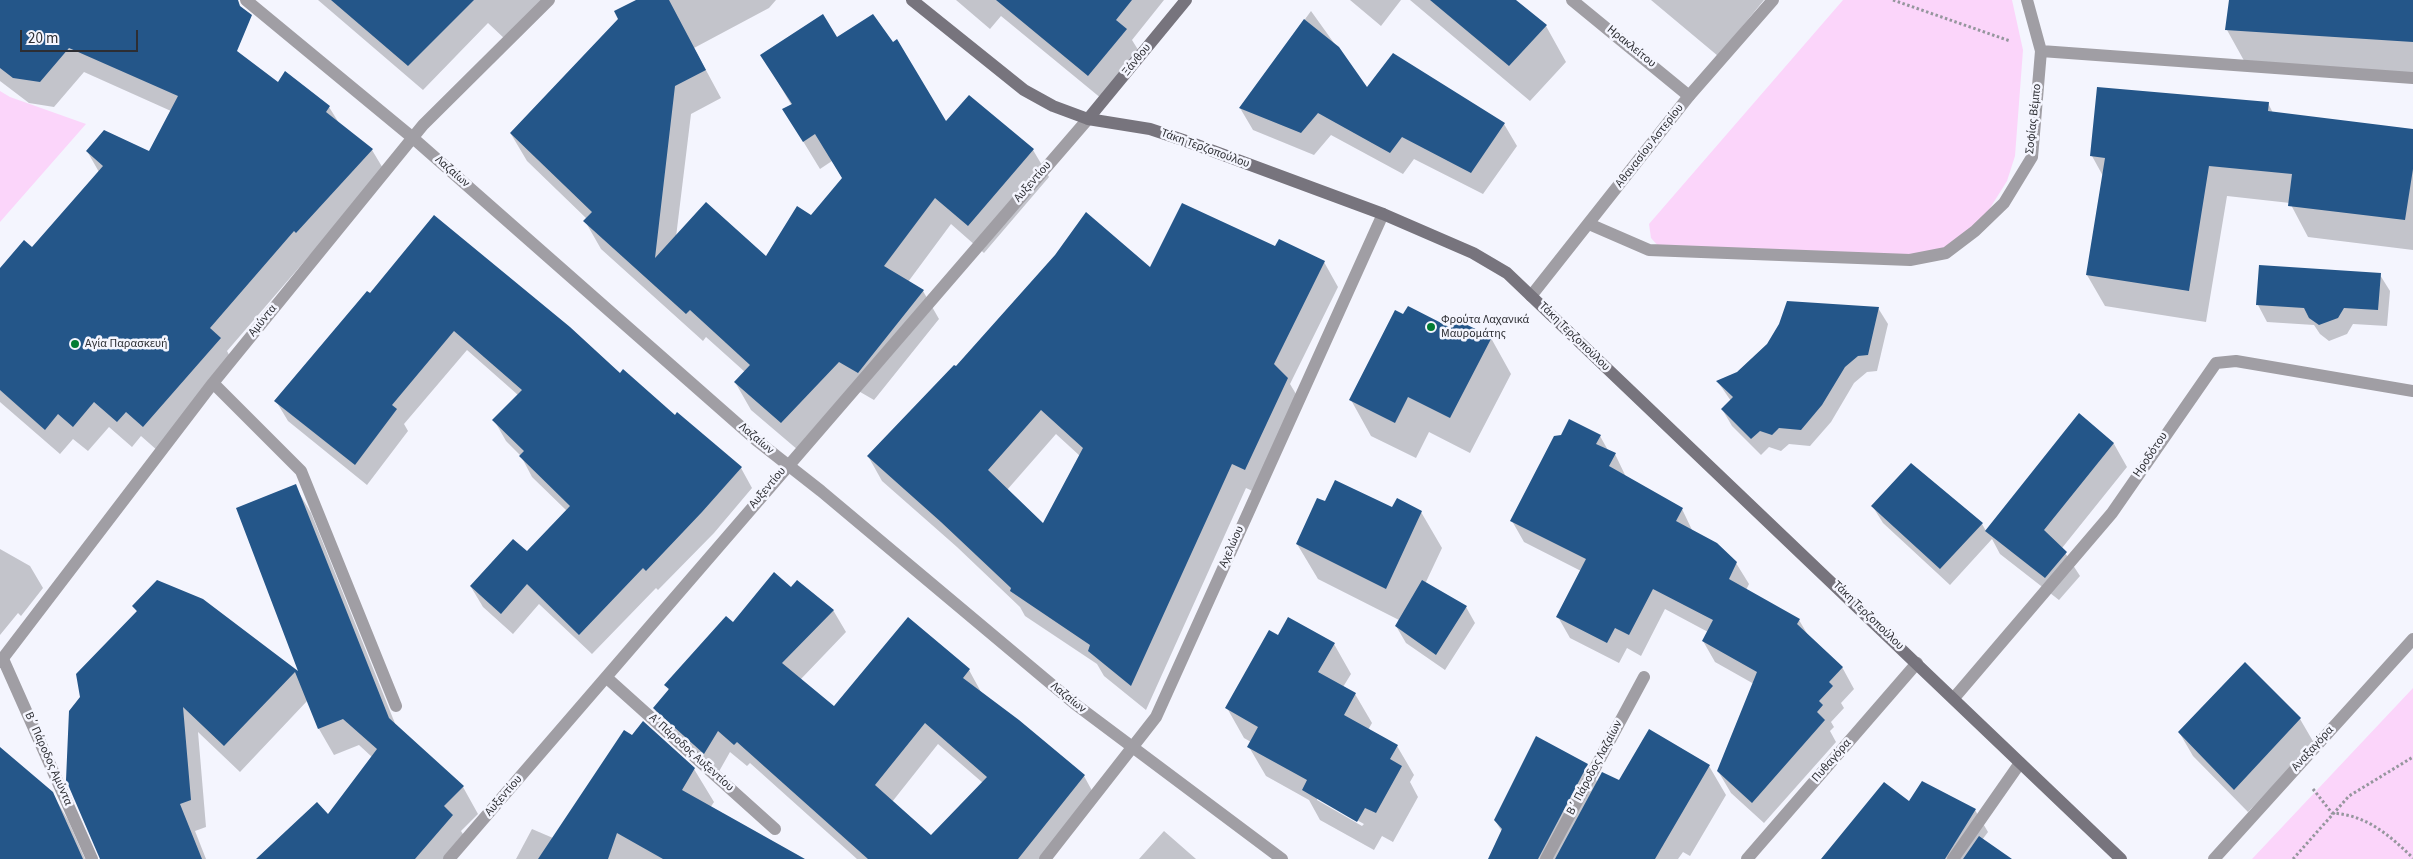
<!DOCTYPE html>
<meta charset="utf-8">
<style>
body{margin:0}
#map{position:relative;width:2413px;height:859px;overflow:hidden;background:#f4f5fe;font-family:"Source Sans 3",sans-serif}
canvas{display:block}
.scale{position:absolute;left:20px;top:30px;width:118px;height:22px;box-sizing:border-box;border:2px solid #2d2e33;border-top:0;padding-left:6px;font-size:15px;line-height:18px;white-space:nowrap;color:#2d2e33;-webkit-text-stroke:4px #f4f5fe;paint-order:stroke}
</style>
<div id="map">
<canvas width="2413" height="859"></canvas>
<div class="scale">20 m</div>
</div>
<script>
const ctx = document.querySelector('canvas').getContext('2d');
ctx.lineJoin = 'round';
function paint(path, color) {
  ctx.fillStyle = color;
  ctx.fill(path, 'evenodd');
}
function stroke(path, color, width, dash) {
  ctx.strokeStyle = color;
  ctx.lineWidth = width;
  ctx.lineCap = dash ? 'butt' : 'round';
  ctx.setLineDash(dash || []);
  ctx.stroke(path);
}
function drawText(font, color, halo, rows, align = 'center') {
  ctx.font = font + ' "Source Sans 3",sans-serif';
  ctx.lineWidth = 5;
  ctx.setLineDash([]);
  ctx.textBaseline = 'middle';
  ctx.strokeStyle = halo;
  ctx.fillStyle = color;
  for (const [text, x, y, turn = 0] of rows) {
    ctx.save();
    ctx.translate(x, y);
    ctx.rotate((+turn || 0) * Math.PI / 180);
    ctx.textAlign = isNaN(turn) ? turn : align;
    if (halo) ctx.strokeText(text, 0, 0);
    ctx.fillText(text, 0, 0);
    ctx.restore();
  }
}
paint(new Path2D(`
 M1843,0H2012L2023,50L2015,156L2007,181L1987,213L1962,241L1924,259L1660,248L1651,238L1649,224Z
 M0,91L10,97L86,124L0,222Z
 M2413,688V859H2252Z`), '#fbd5fa');
paint(new Path2D(`
 M0,0H210L217,38L278,83L286,73L329,107L339,123L372,150L387,175L309,256L227,351L234,364L158,451L141,436L132,447L109,427L88,451L73,439L60,454L0,402V269L32,249L99,172L87,151L150,153L171,111L84,72L54,107L29,103L0,81Z
 M318,0H543L506,40L488,23L423,90Z
 M638,0H776L769,8L694,48L721,98L691,114L676,237L766,258L811,217L843,179L832,161L820,169L784,110L792,106L762,55L836,39L945,123L1033,150L1049,177L984,253L951,224L908,282L923,291L939,319L874,400L855,389L798,450L751,410L735,382L745,372L706,337L703,341L601,249L585,221L587,219L527,161L511,134Z
 M956,0H1164L1132,40L1140,53L1102,99L1001,16L990,29Z
 M1350,0H1401L1381,26Z
 M1410,0H1514L1546,26L1566,62L1530,101Z
 M1651,0H1764L1718,56Z
 M2230,0H2413V76L2247,66L2227,30Z
 M1311,11L1367,89L1504,124L1517,146L1483,194L1414,159L1403,174L1331,135L1314,155L1253,130L1240,108Z
 M2268,103L2273,113L2413,130V250L2308,237L2290,203L2227,196L2206,322L2105,306L2087,275L2103,176L2092,156Z
 M1276,247L1324,262L1338,287L1290,384L1302,404L1259,494L1246,488L1146,710L1104,676L1097,664L1025,616L1020,607L957,547L882,481L868,456L956,368L1151,269ZM1056,434L1080,456L1043,525L1007,490Z
 M2380,275L2390,291L2387,326L2353,324L2347,334L2329,341L2320,334L2314,325L2267,322L2258,305Z
 M367,292L620,375L741,468L752,488L714,533L658,590L656,588L592,654L539,604L513,634L483,607L471,587L527,553L567,511L532,477L521,456L506,441L494,420L518,395L467,350L404,424L408,431L367,485L288,421L276,401Z
 M1878,308L1888,324L1877,371L1867,372L1854,383L1831,422L1810,446L1789,444L1781,451L1769,447L1761,455L1732,426L1722,409L1731,401L1718,382Z
 M1451,329L1491,338L1511,374L1470,453L1429,432L1416,458L1371,436L1351,400Z
 M2079,415L2114,444L2127,467L2062,548L2080,576L2059,600L2000,554L1992,539L1950,585L1883,523L1873,507L1982,524L1986,531Z
 M1600,436L1609,452L1615,454L1626,477L1682,509L1693,532L1736,563L1749,584L1746,590L1799,620L1809,637L1842,667L1854,689L1841,703L1844,708L1831,722L1834,727L1830,731L1836,742L1764,823L1731,793L1718,771L1754,684L1715,662L1703,641L1708,632L1665,609L1641,656L1627,648L1619,663L1570,638L1558,617L1581,571L1524,542L1512,521Z
 M295,486L311,513L396,726L463,787L478,814L461,831L468,842L453,859H279L328,816L372,757L359,745L334,755L319,729L308,700L240,772L198,732L206,827L195,831L206,859H101L137,612L134,606L157,582L301,674Z
 M1326,503L1421,512L1442,548L1425,584L1466,607L1475,623L1445,670L1406,643L1396,626L1399,620L1318,579L1297,544Z
 M0,549L30,566L43,588L21,616L18,613L0,635Z
 M792,589L833,610L846,632L800,680L834,708L969,670L981,692L1084,776L1096,798L1048,859H857L750,763L747,766L730,752L717,775L667,730L654,708L669,691L666,685L733,624ZM938,744L983,783L931,837L892,802Z
 M1278,637L1334,644L1351,674L1343,687L1355,694L1372,723L1368,730L1397,746L1414,775L1410,782L1418,797L1393,842L1382,836L1374,850L1320,820L1309,800L1266,776L1249,747L1251,742L1244,738L1227,708ZM1317,798L1364,824L1362,826L1317,800Z
 M2245,664L2300,719L2314,743L2248,812L2193,756L2179,732Z
 M0,748L52,793L68,820L85,859H0Z
 M1587,765L1598,783L1620,782L1709,766L1726,795L1690,856L1683,852L1678,859H1489L1502,832L1495,820Z
 M694,769L714,802L710,808L802,859H516L532,829L553,838Z
 M1910,803L1975,810L1988,832L1982,840L2009,859H1822Z
 M1164,831L1196,859H1139Z`), '#0003');
paint(new Path2D(`
 M0,0H238L240,6L252,15L237,51L278,82L285,71L330,106L326,112L373,149L296,233L294,231L210,328L221,338L143,427L126,412L117,422L94,402L73,427L58,414L45,430L0,390V268L24,240L32,247L103,166L86,151L104,130L149,151L178,96L69,48L40,82L13,78L0,68Z
 M331,0H474L408,66Z
 M636,0H669L706,70L675,86L655,258L706,202L766,256L797,206L811,215L842,178L815,134L803,142L782,109L792,104L760,55L823,14L837,37L873,14L893,42L897,39L946,121L969,95L1034,149L968,226L935,198L884,266L924,290L858,373L839,362L781,423L734,382L750,365L690,310L686,314L583,221L592,212L510,133L618,19L614,11Z
 M996,0H1132L1116,20L1127,29L1088,76Z
 M1430,0H1516L1547,25L1509,66Z
 M2229,0H2413V42L2225,30Z
 M1304,19L1339,47L1367,87L1393,53L1505,123L1471,173L1402,137L1390,153L1318,113L1301,133L1239,108Z
 M2097,87L2269,102L2268,111L2413,129V169L2405,220L2288,206L2292,174L2209,166L2189,291L2086,275L2105,158L2090,156Z
 M1182,203L1275,246L1279,239L1325,261L1274,364L1288,378L1245,470L1232,464L1131,686L1088,651L1090,645L1010,591L1011,588L941,522L867,456L954,365L956,366L1055,255L1086,212L1150,267ZM1041,410L1083,448L1043,523L988,470Z
 M434,215L570,327L620,373L623,369L675,415L677,412L742,467L702,512L646,571L643,568L579,635L527,584L501,614L470,586L513,539L527,551L570,506L519,456L524,451L492,420L522,390L454,331L392,405L397,409L355,465L274,401L367,291L370,293Z
 M2259,265L2381,273L2378,310L2344,308L2338,318L2319,325L2309,318L2304,308L2256,305Z
 M1787,301L1879,307L1868,355L1858,356L1845,367L1822,405L1801,430L1779,428L1772,435L1760,431L1751,439L1721,409L1733,397L1716,381L1737,372L1767,344L1779,324Z
 M1408,306L1451,328L1455,319L1492,337L1450,418L1408,397L1395,423L1349,400L1395,310L1403,314Z
 M2079,413L2114,443L2044,530L2067,552L2045,578L1985,531Z
 M1569,419L1601,435L1596,444L1616,453L1609,466L1683,508L1676,521L1717,543L1737,562L1729,579L1800,619L1797,624L1843,667L1829,682L1833,686L1819,701L1823,705L1817,712L1825,720L1752,803L1717,771L1757,672L1702,641L1713,620L1653,589L1629,635L1615,628L1607,643L1556,617L1586,559L1510,521L1554,436L1561,435Z
 M1911,463L1983,523L1940,569L1871,506Z
 M1335,480L1392,507L1397,498L1422,511L1386,589L1296,544L1317,498L1325,501Z
 M296,484L389,718L464,786L444,806L453,815L415,859H256L317,802L328,814L377,749L343,719L318,729L295,672L224,746L183,707L191,800L180,804L202,859H100L66,780L69,711L80,697L76,674L137,611L132,606L157,580L203,599L298,671L236,508Z
 M774,572L791,587L797,580L834,610L782,663L834,706L908,617L970,669L963,678L1019,720L1085,775L1018,859H868L737,742L734,745L718,731L704,754L653,708L669,689L664,685L726,616L733,622ZM925,723L987,777L931,835L875,785Z
 M1422,580L1467,606L1436,655L1395,626Z
 M1288,617L1335,643L1318,672L1356,693L1344,715L1398,745L1390,759L1402,766L1376,813L1365,808L1357,822L1302,790L1307,780L1247,747L1258,727L1225,708L1269,630L1278,635Z
 M2245,662L2301,718L2234,790L2178,732Z
 M643,721L695,768L682,790L805,859H663L617,833L608,859H538L624,730L632,735Z
 M1649,729L1710,765L1655,859H1555L1602,772L1619,780Z
 M1536,736L1588,764L1538,859H1488L1502,829L1494,820Z
 M0,747L53,792L83,859H0Z
 M1922,781L1976,809L1945,859H1821L1884,782L1909,801Z
 M1979,836L2012,859H1963Z`), '#245689');
stroke(new Path2D(`
 M1893,0L2010,41
 M2313,789L2332,813C2367,815 2389,835 2413,858
 M2293,859L2349,796L2413,757`), '#95969d', 3, [2.5, 2.5]);
stroke(new Path2D(`
 M3,659L92,859`), '#a09ea4', 12);
stroke(new Path2D(`
 M246,0L413,138L756,440L821,491L1075,704L1282,859
 M1572,0L1689,96
 M2027,0L2041,51
 M1589,224L1649,250L1910,260L1946,253L1975,231L2004,203L2032,157L2041,51L2413,78
 M213,383L301,471L396,706
 M0,662L213,383L423,125L549,0
 M607,678L775,829
 M1954,698L2112,513L2216,363L2236,361L2413,391
 M1045,859L1156,717L1383,214
 M1546,859L1644,677
 M1747,859L1917,663
 M1953,859L2020,763
 M2214,859L2413,639`), '#a09ea4', 12);
stroke(new Path2D(`
 M1531,296L1689,96L1773,0
 M449,859L1088,119`), '#a09ea4', 12);
stroke(new Path2D(`
 M912,0L1024,90L1053,106L1088,119L1150,129L1186,141L1383,214L1473,253L1507,273L2121,859
 M1088,119L1186,0`), '#77747d', 12);
for (const [x, y, r, color] of [
 [1431,327,5,"#037c33"],
 [75,344,5,"#037c33"]
]) {
  const dot = new Path2D();
  dot.arc(x, y, r, 0, 2 * Math.PI);
  ctx.fillStyle = color;
  ctx.fill(dot);
  stroke(dot, '#f4f5fe', 2);
}
drawText('12px', '#2d2e33', '#f4f5fe', [
 ["Ηρακλείτου",1631,47,39],
 ["Ξάνθου",1137,60,-51],
 ["Σοφίας Βέμπο",2034,119,-84],
 ["Αθανασίου Αστερίου",1650,146,-52],
 ["Τάκη Τερζοπούλου",1205,149,20],
 ["Λαζαίων",452,172,41],
 ["Αυξεντίου",1033,182,-49],
 ["Αμύντα",263,321,-51],
 ["Τάκη Τερζοπούλου",1574,337,44],
 ["Λαζαίων",756,439,40],
 ["Ηροδότου",2151,455,-56],
 ["Αυξεντίου",768,488,-50],
 ["Αχελώου",1232,547,-66],
 ["Τάκη Τερζοπούλου",1868,616,44],
 ["Λαζαίων",1068,698,39],
 ["Αναξαγόρα",2313,749,-48],
 ["Αʹ Πάροδος Αυξεντίου",691,753,42],
 ["Β΄ Πάροδος Αμύντα",48,759,66],
 ["Πυθαγόρα",1832,761,-49],
 ["Β΄ Πάροδος Λαζαίων",1595,768,-62],
 ["Αυξεντίου",504,796,-49]
]);
drawText('12px', '#2d2e33', '#f4f5fe', [
 ["Φρούτα Λαχανικά",1441,320],
 ["Μαυρομάτης",1441,334],
 ["Αγία Παρασκευή",85,344]
], 'left');
</script>
